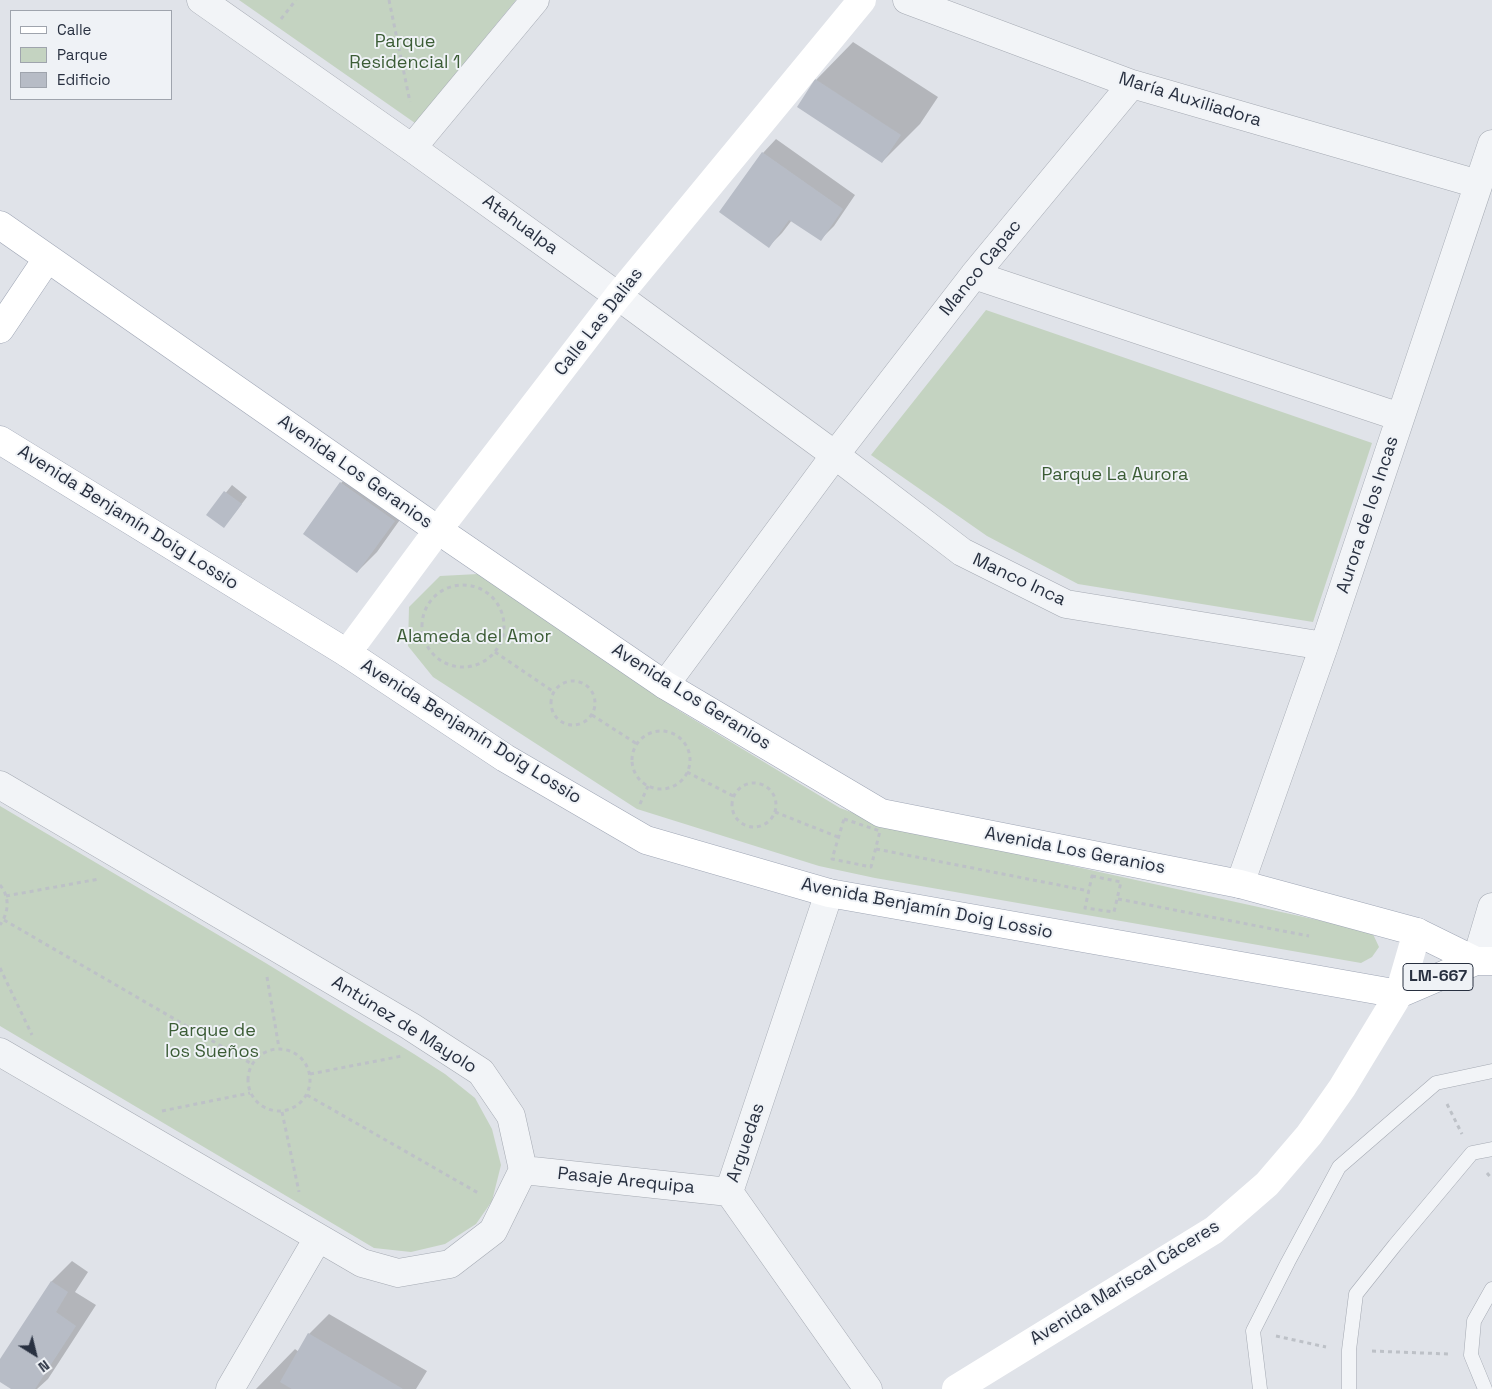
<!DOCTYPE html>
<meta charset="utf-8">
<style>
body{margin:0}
#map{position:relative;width:1492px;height:1389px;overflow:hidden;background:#e0e3e9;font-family:"Space Grotesk",sans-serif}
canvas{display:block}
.legend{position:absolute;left:10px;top:10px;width:162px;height:90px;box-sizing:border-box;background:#eff2f6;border:1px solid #9fa4ad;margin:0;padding:6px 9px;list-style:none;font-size:15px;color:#283040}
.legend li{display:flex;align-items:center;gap:10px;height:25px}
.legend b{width:25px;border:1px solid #9fa4ad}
.north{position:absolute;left:10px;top:1329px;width:50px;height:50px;-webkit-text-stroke:4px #eff2f6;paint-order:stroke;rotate:144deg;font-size:14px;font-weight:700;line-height:20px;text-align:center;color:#283040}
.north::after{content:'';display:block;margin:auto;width:18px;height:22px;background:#283040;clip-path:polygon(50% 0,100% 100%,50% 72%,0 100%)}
</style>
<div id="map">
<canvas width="1492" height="1389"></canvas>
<ul class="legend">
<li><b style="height:6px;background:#fff"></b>Calle</li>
<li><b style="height:14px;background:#c4d3c1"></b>Parque</li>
<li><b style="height:14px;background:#b7bcc6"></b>Edificio</li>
</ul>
<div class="north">N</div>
</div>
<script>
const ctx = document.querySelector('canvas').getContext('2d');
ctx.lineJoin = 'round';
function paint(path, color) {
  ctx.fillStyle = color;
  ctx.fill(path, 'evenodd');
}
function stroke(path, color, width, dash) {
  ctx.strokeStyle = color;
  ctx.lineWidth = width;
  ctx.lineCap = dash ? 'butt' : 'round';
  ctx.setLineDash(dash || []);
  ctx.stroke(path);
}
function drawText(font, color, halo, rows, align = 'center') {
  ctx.font = font + ' "Space Grotesk",sans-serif';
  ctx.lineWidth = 4;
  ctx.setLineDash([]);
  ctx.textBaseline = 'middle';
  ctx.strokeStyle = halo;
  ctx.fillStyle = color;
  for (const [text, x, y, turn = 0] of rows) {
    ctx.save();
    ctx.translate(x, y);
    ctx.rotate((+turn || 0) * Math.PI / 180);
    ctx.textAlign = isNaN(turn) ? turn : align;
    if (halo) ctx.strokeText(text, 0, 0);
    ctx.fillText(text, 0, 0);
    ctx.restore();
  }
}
paint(new Path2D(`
 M239,0H516L415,123Z
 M986,310L1372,443L1313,622L1078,584L987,536L871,455Z
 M478,574L678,710L840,808L886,825L1372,932L1379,947L1372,957L1361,963L875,878L819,866L637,809L433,677L408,646L409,607L440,576Z
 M0,806L264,962L414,1054L445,1074L475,1098L492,1129L501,1165L492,1201L476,1224L445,1244L411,1252L374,1248L0,1026Z`), '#c4d3c1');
paint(new Path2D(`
 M853,42L938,97L920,124L882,162L816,80Z
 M776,139L855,195L834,226L821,239L792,220L782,233L769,246L721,212L763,153Z
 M361,463L414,500L377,552L357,572L341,483Z
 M232,485L247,497L224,527L208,515Z
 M72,1261L88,1272L75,1292L96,1305L48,1379L37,1389H13L0,1381V1361L52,1281Z
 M329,1314L427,1371L416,1389H256L295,1349L299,1352L309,1334Z`), '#0003');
paint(new Path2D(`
 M815,79L901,135L882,163L797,107Z
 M762,152L843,209L821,241L789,220L769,248L719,212Z
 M340,482L395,521L357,573L303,534Z
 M224,491L242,504L224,528L206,515Z
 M51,1281L68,1292L56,1312L76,1326L35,1389H11L0,1382V1359Z
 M308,1333L403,1389H292L280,1382Z`), '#b7bcc6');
const lane = new Path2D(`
 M1260,1389L1253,1331L1288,1262L1339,1167L1436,1083L1492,1071
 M1349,1389V1350L1356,1294L1395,1245L1472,1153L1492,1149
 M1485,1389L1471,1355L1474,1321L1492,1289`);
const street = new Path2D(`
 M201,0L412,148L618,296L835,455L962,552L1066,604L1324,646
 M907,0L1132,84L1478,184
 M412,148L535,0
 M974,275L1400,417
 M665,685L835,455L974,275L1132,84
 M0,785L410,1026L481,1072L511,1116L523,1170L493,1231L450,1264L398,1273L362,1263L0,1052
 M1240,884L1324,646L1492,144
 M829,893L729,1192L868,1389
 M1476,961L1492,907
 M523,1170L729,1192
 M230,1389L318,1238`);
const primary = new Path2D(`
 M0,225L438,530L665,685L881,813L1240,884L1417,932L1476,961H1492
 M0,329L47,259
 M0,440L347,653L505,758L646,840L829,893L1399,994L1476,961`);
stroke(lane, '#a5aab3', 15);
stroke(street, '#a5aab3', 29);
stroke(primary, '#9fa6b5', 29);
stroke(new Path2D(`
 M389,0L410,102
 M281,19L296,0
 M422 626a41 41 0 1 1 82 0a41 41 0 1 1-82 0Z
 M495,652L554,692
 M551 703a22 22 0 1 1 44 0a22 22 0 1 1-44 0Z
 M592,715L637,744
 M632 760a29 29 0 1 1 58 0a29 29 0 1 1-58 0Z
 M687,772L733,796
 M732 805a22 22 0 1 1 44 0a22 22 0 1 1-44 0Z
 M640,804L648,786
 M775,812L838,837
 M844,819L880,831L871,867L832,859Z
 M876,849L1089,891
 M1092,876L1121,882L1114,912L1085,908Z
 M0,885C10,897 9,912 0,925
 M6,896L99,879
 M1118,899L1309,936
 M4,920L252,1064
 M0,968L32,1035
 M267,977L279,1048
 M248 1080a31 31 0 1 1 62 0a31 31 0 1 1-62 0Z
 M310,1074L402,1056
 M307,1095L480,1194
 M1447,1104L1462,1134
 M162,1111L250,1093
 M282,1112L299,1192
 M1487,1173L1492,1179
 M1276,1336L1326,1347
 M1372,1351L1448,1354`), '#bdc1c7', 3, [4, 4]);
stroke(lane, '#f2f4f7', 14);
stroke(street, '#f2f4f7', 28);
stroke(new Path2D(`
 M347,653L438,530L618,296L862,0
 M956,1389L1214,1230L1267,1184L1309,1135L1342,1088L1399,994L1417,932`), '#fff', 28);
stroke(primary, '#fff', 28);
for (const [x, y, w] of [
 [1438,977,70]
]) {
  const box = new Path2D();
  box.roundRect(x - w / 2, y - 13.5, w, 27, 4);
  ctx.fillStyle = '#eff2f6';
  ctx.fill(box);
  stroke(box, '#283040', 1);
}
drawText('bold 16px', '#283040', null, [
 ["LM-667",1438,977]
]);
drawText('18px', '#3b5c35', '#eff2f6', [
 ["Parque",405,42],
 ["Residencial 1",405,63],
 ["Parque La Aurora",1115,475],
 ["Alameda del Amor",474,637],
 ["Parque de",212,1031],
 ["los Sueños",212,1052]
]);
drawText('18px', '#283040', '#eff2f6', [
 ["María Auxiliadora",1190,100,17],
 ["Atahualpa",520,225,36],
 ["Manco Capac",981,268,-51],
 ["Calle Las Dalias",599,322,-52],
 ["Avenida Los Geranios",355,472,35],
 ["Aurora de los Incas",1368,515,-72],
 ["Avenida Benjamín Doig Lossio",128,518,32],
 ["Manco Inca",1019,580,25],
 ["Avenida Los Geranios",691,697,32],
 ["Avenida Benjamín Doig Lossio",471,732,32],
 ["Avenida Los Geranios",1075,851,11],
 ["Avenida Benjamín Doig Lossio",927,909,11],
 ["Antúnez de Mayolo",404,1025,32],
 ["Arguedas",746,1143,-71],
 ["Pasaje Arequipa",626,1181,6],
 ["Avenida Mariscal Cáceres",1125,1283,-32]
]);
</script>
